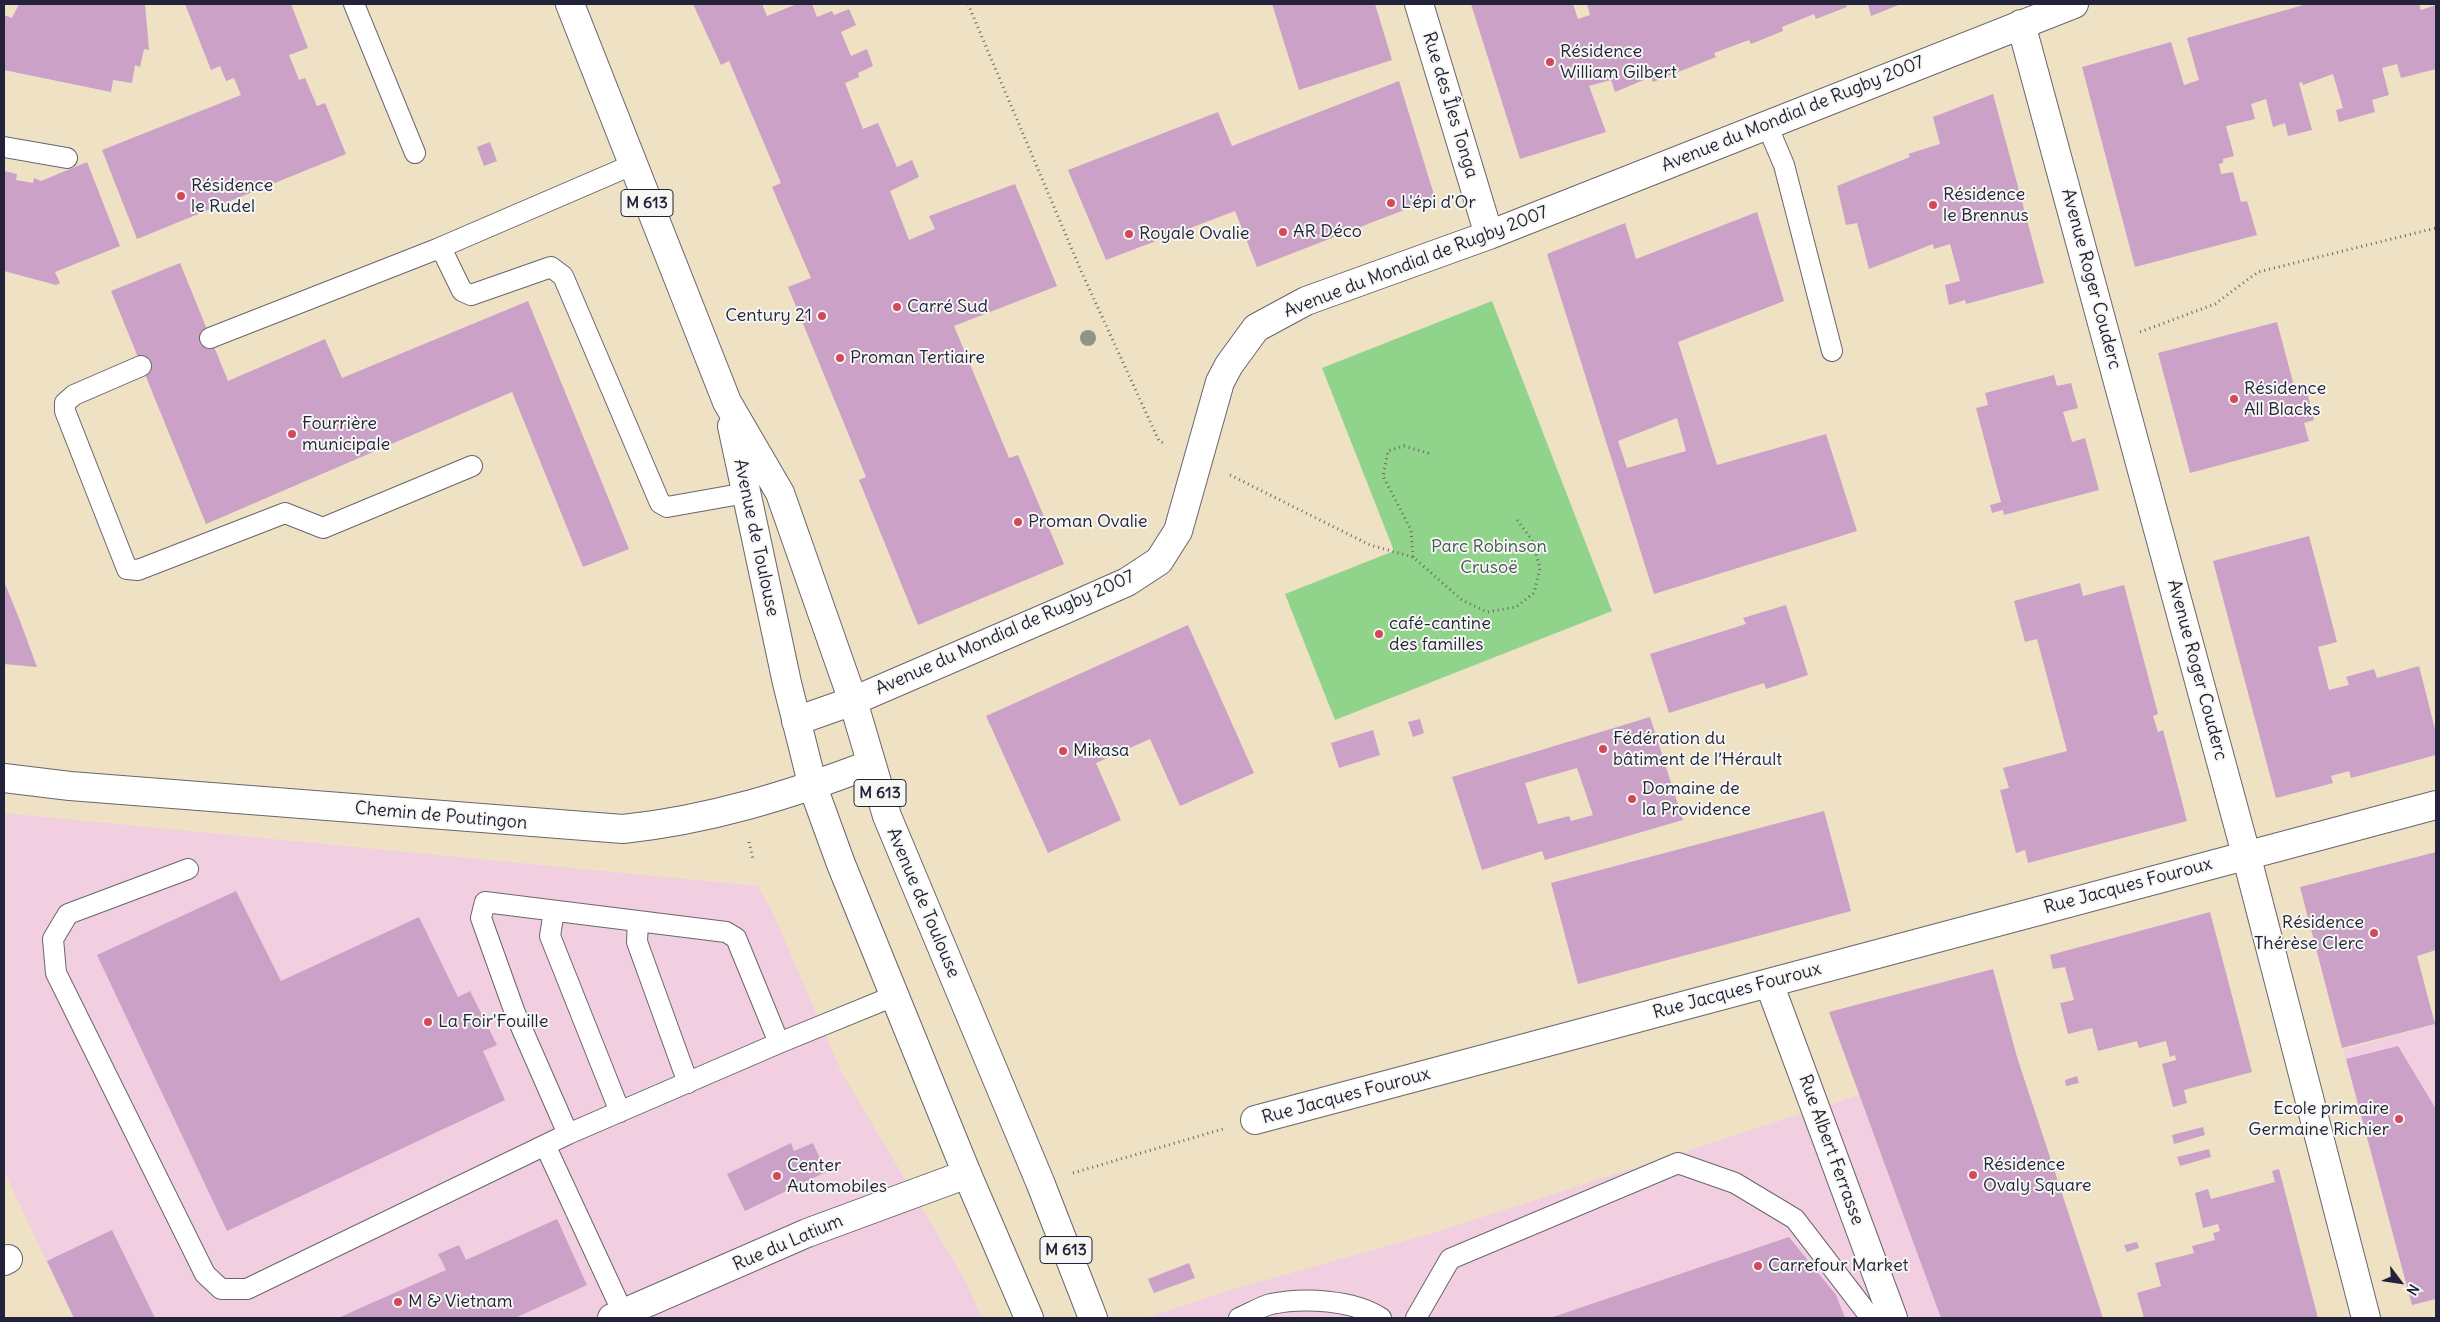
<!DOCTYPE html>
<meta charset="utf-8">
<style>
body{margin:0}
#map{position:relative;width:2440px;height:1322px;overflow:hidden;background:#efe1c4;font-family:Delius,sans-serif}
canvas{display:block}
.frame{position:absolute;inset:0;border:5px solid #22223b;pointer-events:none}
.north{position:absolute;left:2375px;top:1257px;width:50px;height:50px;-webkit-text-stroke:4px #f6f6f2;paint-order:stroke;rotate:121deg;font-size:14px;font-weight:700;line-height:20px;text-align:center;color:#22223b}
.north::after{content:'';display:block;margin:auto;width:18px;height:22px;background:#22223b;clip-path:polygon(50% 0,100% 100%,50% 72%,0 100%)}
</style>
<div id="map">
<canvas width="2440" height="1322"></canvas>
<div class="frame"></div>
<div class="north">N</div>
</div>
<script>
const ctx = document.querySelector('canvas').getContext('2d');
ctx.lineJoin = 'round';
function paint(path, color) {
  ctx.fillStyle = color;
  ctx.fill(path, 'evenodd');
}
function stroke(path, color, width, dash) {
  ctx.strokeStyle = color;
  ctx.lineWidth = width;
  ctx.lineCap = dash ? 'butt' : 'round';
  ctx.setLineDash(dash || []);
  ctx.stroke(path);
}
function drawText(font, color, halo, rows, align = 'center') {
  ctx.font = font + ' Delius,sans-serif';
  ctx.lineWidth = 4;
  ctx.setLineDash([]);
  ctx.textBaseline = 'middle';
  ctx.strokeStyle = halo;
  ctx.fillStyle = color;
  for (const [text, x, y, turn = 0] of rows) {
    ctx.save();
    ctx.translate(x, y);
    ctx.rotate((+turn || 0) * Math.PI / 180);
    ctx.textAlign = isNaN(turn) ? turn : align;
    if (halo) ctx.strokeText(text, 0, 0);
    ctx.fillText(text, 0, 0);
    ctx.restore();
  }
}
paint(new Path2D(`
 M4,813L758,886L772,911L842,1073L966,1282L982,1318H73L4,1171Z
 M2436,1024V1299L2412,1305L2343,1050Z
 M1859,1095L1942,1318H1152L1151,1316L1227,1291L1433,1233Z`), '#f2cfe0');
paint(new Path2D(`
 M1492,301L1612,611L1335,720L1285,594L1394,551L1322,368Z`), '#90d38b');
paint(new Path2D(`
 M19,4H145L149,50L144,49L140,67L135,65L132,83L113,80L111,92L4,70V15L12,18Z
 M185,4H291L308,48L289,55L299,80L305,78L317,106L325,103L346,154L137,239L102,150L241,95L234,78L226,81L220,66L211,70Z
 M693,4H762L767,16L797,4H812L817,17L832,11L834,15L849,9L856,25L841,32L851,56L867,49L873,66L858,73L859,77L845,83L863,129L878,123L897,167L912,160L919,177L890,191L909,240L935,229L929,216L1015,184L1057,286L954,326L1009,458L1018,455L1064,564L918,625L859,480L866,477L788,287L811,278L772,187L781,183L729,61L721,65Z
 M1272,4H1375L1392,60L1299,90Z
 M1471,4H1573L1578,19L1590,15L1587,4H1846L1847,7L1816,19L1814,14L1782,27L1783,31L1751,44L1749,40L1714,53L1716,57L1653,82L1651,77L1615,92L1611,80L1589,86L1606,132L1520,159Z
 M1868,4H1901L1871,16Z
 M2307,4H2419L2421,10L2436,5V69L2401,78L2397,64L2382,68L2389,95L2372,100L2375,112L2339,122L2336,110L2343,108L2333,74L2303,85L2302,82L2299,83L2312,130L2288,136L2285,123L2273,127L2266,99L2251,104L2255,119L2226,126L2234,156L2223,159V163L2219,164L2221,174L2233,172L2241,202L2247,201L2257,235L2135,267L2082,67L2171,42L2184,85L2199,80L2187,38Z
 M1399,81L1435,198L1257,267L1235,211L1106,260L1068,170L1218,112L1232,146Z
 M1993,94L2044,283L1966,304L1965,300L1949,305L1945,285L1960,281L1950,244L1934,249L1933,244L1869,269L1857,223L1846,225L1837,186L1910,157L1908,154L1940,144L1933,117Z
 M490,142L497,161L484,166L477,147Z
 M87,162L120,246L55,272L60,283L56,285L4,271V171L17,174L16,180L33,183L34,178L41,181Z
 M1757,212L1784,301L1678,342L1717,465L1826,434L1857,531L1654,594L1547,254L1625,223L1636,259ZM1677,418L1686,451L1627,468L1618,441Z
 M180,263L228,381L325,339L342,378L528,301L629,549L583,567L512,392L206,524L111,291Z
 M2277,322L2294,386L2305,383L2314,420L2304,423L2309,441L2190,473L2158,353Z
 M2054,375L2057,386L2071,383L2078,408L2063,412L2072,442L2085,438L2099,490L2004,515L2003,510L1992,513L1990,505L2001,502L1976,408L1988,405L1985,393Z
 M2309,536L2337,642L2318,647L2329,690L2349,685L2346,677L2374,669L2377,678L2419,666L2436,733V755L2351,778L2349,771L2331,776L2333,783L2276,798L2213,561Z
 M4,581L20,621L37,667L4,664Z
 M2080,583L2083,596L2124,585L2158,714L2153,716L2158,732L2163,730L2187,821L2028,863L2025,850L2016,853L2007,817L2000,790L2009,788L2003,768L2067,751L2037,639L2025,642L2014,601Z
 M1786,605L1808,675L1766,689L1764,683L1669,713L1650,654L1746,624L1743,618Z
 M1188,625L1254,773L1180,806L1150,739L1096,763L1121,820L1048,853L986,716Z
 M1650,717L1683,820L1545,860L1542,851L1482,870L1452,777ZM1577,768L1593,815L1571,821L1569,816L1538,824L1525,783Z
 M1420,719L1424,733L1413,737L1408,722Z
 M1373,730L1380,755L1339,768L1331,743Z
 M1824,811L1851,911L1578,984L1551,883Z
 M2436,852V950L2417,956L2435,1024L2342,1048L2300,887Z
 M236,891L281,981L419,917L458,997L470,991L497,1045L483,1051L505,1100L227,1231L97,955Z
 M2210,912L2252,1072L2184,1090L2187,1103L2173,1107L2162,1064L2176,1060L2175,1055L2170,1057L2166,1041L2139,1048L2137,1041L2098,1051L2092,1028L2068,1034L2060,1003L2074,1000L2065,967L2053,969L2050,955Z
 M1993,969L2017,1057L2103,1318H1941L1829,1012Z
 M2398,1046L2436,1109V1299L2412,1305L2346,1059Z
 M2077,1076L2079,1083L2066,1086L2065,1080Z
 M2203,1127L2205,1135L2174,1144L2172,1135Z
 M791,1143L794,1151L813,1143L826,1172L745,1211L727,1174Z
 M2209,1149L2211,1157L2180,1166L2177,1157Z
 M2279,1169L2318,1318H2144L2137,1293L2161,1286L2155,1263L2194,1253L2192,1246L2215,1240L2213,1233L2220,1231L2218,1224L2203,1228L2195,1193L2208,1189L2211,1199L2275,1182L2272,1171Z
 M557,1219L587,1285L515,1318H338L446,1270L438,1254L459,1245L466,1260Z
 M112,1230L155,1318H74L47,1261Z
 M1789,1237L1836,1295L1845,1318H1550Z
 M2137,1242L2139,1248L2127,1252L2124,1245Z
 M1189,1263L1195,1278L1154,1293L1148,1279Z`), '#cba1c7');
const service = new Path2D(`
 M354,4L415,153
 M1767,125L1784,165L1832,351
 M4,147L67,158
 M437,249L632,165
 M210,338L437,249L444,254L462,291L471,295L551,267L563,276L660,503L667,507L746,493
 M141,366L74,395L65,403V411L127,569L138,570L285,513L323,528L472,466
 M188,869L68,914L53,939L56,973L205,1274L221,1289H247L568,1134L779,1043L894,996
 M554,911L550,936L620,1112
 M638,921L637,942L688,1083
 M568,1134L515,1013L481,918L485,902L726,932L736,938L779,1043
 M545,1145L623,1313
 M1239,1318C1249,1314 1260,1307 1271,1304C1303,1297 1354,1300 1381,1318
 M1416,1318L1450,1259L1678,1163L1735,1183L1795,1219L1871,1318`);
const minor = new Path2D(`
 M1419,4L1489,235
 M2021,24L2246,854L2366,1318
 M796,721L853,701L1066,609L1127,582L1159,561L1178,531L1220,382L1229,365L1256,328L1306,301L1489,235L2074,4
 M4,778L70,786L623,829C709,820 790,795 871,764
 M1769,983L1893,1318
 M1255,1120L2436,805
 M4,1261L8,1259
 M612,1318L807,1233L967,1174`);
const primary = new Path2D(`
 M570,4L727,402L780,493L853,701L887,816L1040,1182L1093,1318
 M732,426L787,683L813,787L841,864L967,1174L1029,1318`);
stroke(service, '#6a656b', 22);
stroke(minor, '#6a656b', 30);
stroke(primary, '#6a656b', 30);
stroke(new Path2D(`
 M968,4L1082,273L1159,441L1166,444
 M2140,332L2215,304L2258,272L2436,228
 M1230,475L1370,545L1413,557L1462,600L1487,612L1516,607L1534,593L1540,568L1532,540L1515,517
 M1413,557L1411,530L1383,476L1388,451L1404,446L1431,454
 M749,842L753,859
 M1073,1173L1223,1129`), '#6a656b', 3, [1, 4]);
stroke(service, '#fff', 20);
stroke(minor, '#fff', 28);
stroke(primary, '#fff', 28);
ctx.fillStyle = '#909586';
for (const [x, y] of [
 [1088,338]
]) {
  ctx.beginPath();
  ctx.arc(x, y, 8, 0, 2 * Math.PI);
  ctx.fill();
}
for (const [x, y, r, color] of [
 [1550,62,5,"#d1495b"],
 [181,196,5,"#d1495b"],
 [1391,203,5,"#d1495b"],
 [1933,205,5,"#d1495b"],
 [1283,232,5,"#d1495b"],
 [1129,234,5,"#d1495b"],
 [897,307,5,"#d1495b"],
 [822,316,5,"#d1495b"],
 [840,358,5,"#d1495b"],
 [2234,399,5,"#d1495b"],
 [292,434,5,"#d1495b"],
 [1018,522,5,"#d1495b"],
 [1379,634,5,"#d1495b"],
 [1603,749,5,"#d1495b"],
 [1063,751,5,"#d1495b"],
 [1632,799,5,"#d1495b"],
 [2374,933,5,"#d1495b"],
 [428,1022,5,"#d1495b"],
 [2399,1119,5,"#d1495b"],
 [1973,1175,5,"#d1495b"],
 [777,1176,5,"#d1495b"],
 [1758,1266,5,"#d1495b"],
 [398,1302,5,"#d1495b"]
]) {
  const dot = new Path2D();
  dot.arc(x, y, r, 0, 2 * Math.PI);
  ctx.fillStyle = color;
  ctx.fill(dot);
  stroke(dot, '#f6f6f2', 2);
}
for (const [x, y, w] of [
 [647,203,52],
 [880,793,52],
 [1066,1250,52]
]) {
  const box = new Path2D();
  box.roundRect(x - w / 2, y - 13.5, w, 27, 4);
  ctx.fillStyle = '#f6f6f2';
  ctx.fill(box);
  stroke(box, '#22223b', 1);
}
drawText('bold 16px', '#22223b', null, [
 ["M 613",647,203],
 ["M 613",880,793],
 ["M 613",1066,1250]
]);
drawText('18px', '#22223b', '#f6f6f2', [
 ["Résidence",1560,52],
 ["William Gilbert",1560,73],
 ["Résidence",191,186],
 ["le Rudel",191,207],
 ["Résidence",1943,195],
 ["le Brennus",1943,216],
 ["L'épi d'Or",1401,203],
 ["AR Déco",1293,232],
 ["Royale Ovalie",1139,234],
 ["Carré Sud",907,307],
 ["Century 21",812,316,"right"],
 ["Proman Tertiaire",850,358],
 ["Résidence",2244,389],
 ["All Blacks",2244,410],
 ["Fourrière",302,424],
 ["municipale",302,445],
 ["Proman Ovalie",1028,522],
 ["café-cantine",1389,624],
 ["des familles",1389,645],
 ["Fédération du",1613,739],
 ["bâtiment de l’Hérault",1613,760],
 ["Mikasa",1073,751],
 ["Domaine de",1642,789],
 ["la Providence",1642,810],
 ["Résidence",2364,923,"right"],
 ["Thérèse Clerc",2364,944,"right"],
 ["La Foir'Fouille",438,1022],
 ["Ecole primaire",2389,1109,"right"],
 ["Germaine Richier",2389,1130,"right"],
 ["Résidence",1983,1165],
 ["Ovaly Square",1983,1186],
 ["Center",787,1166],
 ["Automobiles",787,1187],
 ["Carrefour Market",1768,1266],
 ["M & Vietnam",408,1302]
], 'left');
drawText('18px', '#22223b', '#f6f6f2', [
 ["Rue des Îles Tonga",1450,105,73],
 ["Avenue du Mondial de Rugby 2007",1793,114,-22],
 ["Avenue du Mondial de Rugby 2007",1416,262,-21],
 ["Avenue Roger Couderc",2091,279,75],
 ["Avenue de Toulouse",756,538,78],
 ["Avenue du Mondial de Rugby 2007",1005,633,-24],
 ["Avenue Roger Couderc",2197,670,75],
 ["Chemin de Poutingon",441,816,5],
 ["Rue Jacques Fouroux",2128,886,-15],
 ["Avenue de Toulouse",923,903,67],
 ["Rue Jacques Fouroux",1737,991,-15],
 ["Rue Jacques Fouroux",1346,1096,-15],
 ["Rue Albert Ferrasse",1831,1150,70],
 ["Rue du Latium",788,1243,-23]
]);
drawText('18px', '#435753', '#f6f6f2', [
 ["Parc Robinson",1489,547],
 ["Crusoë",1489,568]
]);
</script>
